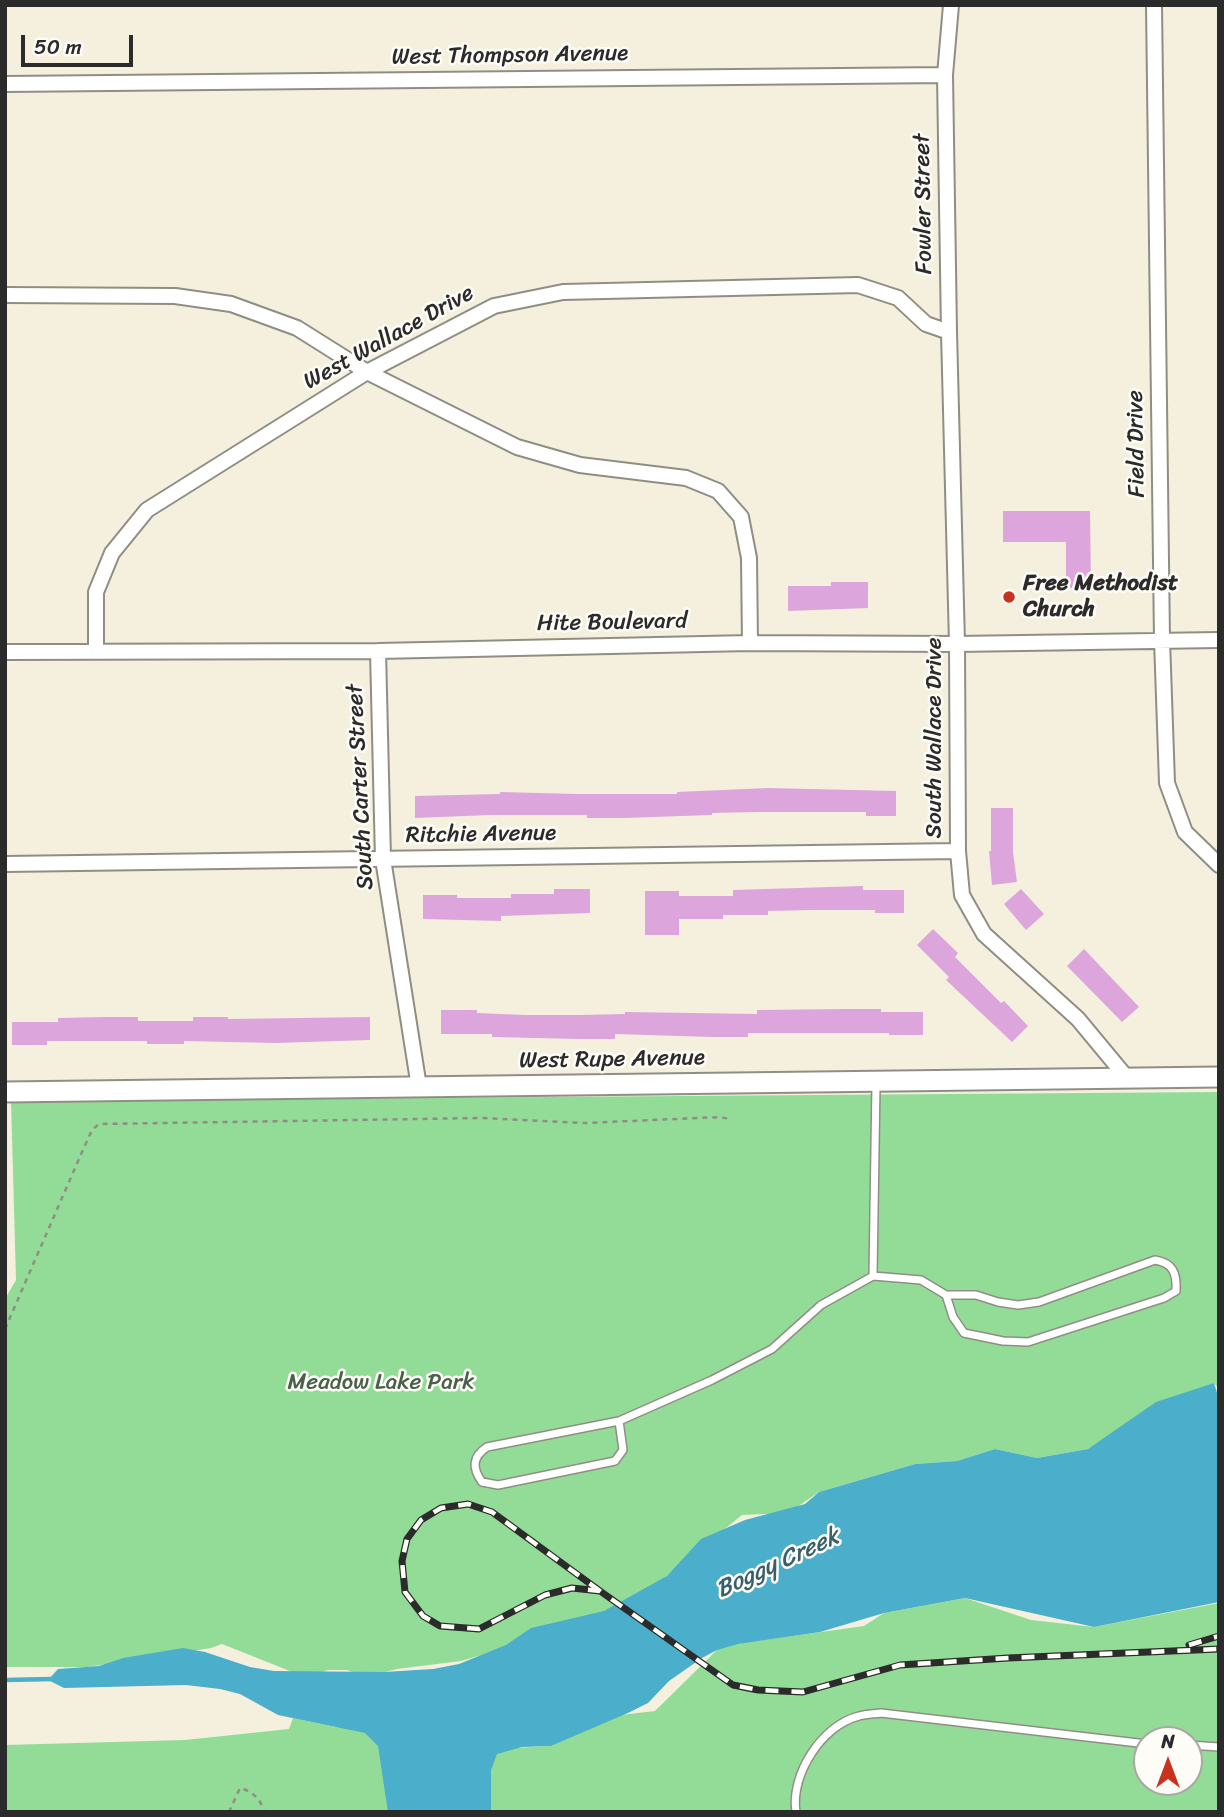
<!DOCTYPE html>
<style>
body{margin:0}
#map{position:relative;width:1224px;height:1817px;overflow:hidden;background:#f4f0dd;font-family:Sriracha,sans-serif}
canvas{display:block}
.frame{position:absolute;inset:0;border:7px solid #2b2b2b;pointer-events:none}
.north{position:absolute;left:1133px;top:1726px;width:70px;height:70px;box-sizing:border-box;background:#fdfcf7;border:2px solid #a9a8a5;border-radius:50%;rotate:0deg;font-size:19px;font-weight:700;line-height:28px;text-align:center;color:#2b2b2b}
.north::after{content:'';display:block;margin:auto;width:24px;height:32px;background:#c8321e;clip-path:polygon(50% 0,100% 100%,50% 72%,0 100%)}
.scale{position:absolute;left:21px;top:35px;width:112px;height:32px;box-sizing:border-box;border:4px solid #2b2b2b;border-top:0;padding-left:9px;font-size:21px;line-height:24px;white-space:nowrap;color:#2b2b2b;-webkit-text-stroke:5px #fdfcf7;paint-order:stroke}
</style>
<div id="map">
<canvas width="1224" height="1817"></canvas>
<div class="frame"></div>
<div class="north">N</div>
<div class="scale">50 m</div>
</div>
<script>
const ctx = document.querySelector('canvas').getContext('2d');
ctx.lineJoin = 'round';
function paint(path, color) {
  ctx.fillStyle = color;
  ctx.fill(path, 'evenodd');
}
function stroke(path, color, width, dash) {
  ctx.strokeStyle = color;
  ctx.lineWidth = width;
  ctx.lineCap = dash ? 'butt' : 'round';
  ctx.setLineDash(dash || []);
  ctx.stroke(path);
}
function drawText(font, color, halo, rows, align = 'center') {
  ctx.font = font + ' Sriracha,sans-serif';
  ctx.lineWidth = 5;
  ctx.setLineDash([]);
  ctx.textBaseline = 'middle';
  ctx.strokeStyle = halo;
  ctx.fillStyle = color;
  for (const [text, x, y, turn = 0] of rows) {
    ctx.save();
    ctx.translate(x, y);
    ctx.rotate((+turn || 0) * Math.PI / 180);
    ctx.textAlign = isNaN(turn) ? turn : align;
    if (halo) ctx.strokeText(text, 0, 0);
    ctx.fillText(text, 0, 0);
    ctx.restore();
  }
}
paint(new Path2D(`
 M1219,1092V1389L1214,1383L1133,1422L1088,1449L1037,1458L995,1449L957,1461L915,1464L819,1492L788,1513L742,1515L637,1600L533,1640L461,1661L397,1669L365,1677L347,1670H328L305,1677L222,1644L211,1648L88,1667H5V1299L16,1280L11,1101Z
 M965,1598L1031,1620L1094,1627L1219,1603V1812H5V1745L185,1740L289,1729L293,1718L336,1727H369L499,1751L513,1748L551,1746L620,1715L655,1711L721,1646L864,1626L884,1613ZM1147,1740H1189V1782H1147Z`), '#93dc98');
paint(new Path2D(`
 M1214,1383L1219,1399V1602L1094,1627L965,1598L884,1613L820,1632L738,1644L717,1650L702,1658L669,1681L648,1703L630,1712L551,1746L522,1747L497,1754L491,1770V1812H388L378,1746L365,1733L278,1715L240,1694L220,1689L186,1685L64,1688L48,1680L58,1669L99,1666L123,1658L183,1648L205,1652L250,1667L274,1671L384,1672L433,1669L459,1664L506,1645L531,1628L604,1611L667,1576L701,1539L745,1520L805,1504L819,1492L915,1464L957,1461L995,1449L1037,1458L1088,1449L1156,1402Z`), '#4baeca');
stroke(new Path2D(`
 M5,1680L53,1679`), '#4baeca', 4.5);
paint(new Path2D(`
 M1003,511H1090L1091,588H1066V542H1003Z
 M831,582H868V608L788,611V586H831Z
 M768,788L896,791V816H866V812H759L712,813V815L624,818H587V815H491L415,818V796L500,794V792L577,794H677V792Z
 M991,808H1013V852L1017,882L992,885L989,851H991Z
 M863,886V890H904V913H875V910H812L768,911V915H723V919H679V935H645V891H679V896H733V890Z
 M554,889H590V913L501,916V921L423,919V895H457V898H511V894H554Z
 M1021,889L1044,914L1026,930L1004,904Z
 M933,929L958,953L955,957L1001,1003L1004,1001L1028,1026L1012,1042L946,980L949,977L917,945Z
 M1084,949L1139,1007L1122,1022L1067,966Z
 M845,1009H881V1012H923V1035H889V1033H748V1037H712L615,1034V1039H579L492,1037V1034H441V1010H477V1013L525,1015H579L625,1014V1012L757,1014V1010Z
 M104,1017H138V1021H193V1017H228V1019L370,1017V1040L276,1043L184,1041V1044H147V1041H47V1045H12V1022H58V1018Z`), '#dca5dc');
const service = new Path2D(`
 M1155,1260C1173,1263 1177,1273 1176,1291L1164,1298L1028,1342L1003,1341L964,1333L953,1317L946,1295H976L998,1302L1018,1305L1039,1302Z
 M873,1276L921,1280L946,1295
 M619,1421L623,1450L615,1461L498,1485L482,1482C472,1468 472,1457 487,1447L619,1421L712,1380L772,1349L821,1305L873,1276L876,1084
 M1189,1745L1219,1747
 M796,1812C790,1775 822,1725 859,1716C866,1714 874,1714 881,1713L1147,1744`);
const minor = new Path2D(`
 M1154,5L1162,640L1167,783L1185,832L1219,865
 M945,75L949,332L957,644L958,851L962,895L984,934L1078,1019L1127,1078
 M5,84L945,75L951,5
 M5,295L175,296L231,304L297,328L367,372L517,447L580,465L686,478L718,491L741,517L749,558L750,643
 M96,651V592L112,553L147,510L367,372L494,306L563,292L858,285L898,298L926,324L949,332
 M378,651L383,859L419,1087
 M5,652L378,651L750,643L957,644L1219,640
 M5,864L958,851`);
const tertiary = new Path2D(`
 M5,1092L1219,1077`);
stroke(service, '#908e84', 10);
stroke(minor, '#908e84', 18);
stroke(tertiary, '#908e84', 23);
stroke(new Path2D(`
 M5,1329L82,1152L92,1130L99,1124L481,1118L585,1123L721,1117L732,1120
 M229,1812L240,1788C252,1791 261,1799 264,1812`), '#908e84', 2.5, [5, 5]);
stroke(service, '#fff', 7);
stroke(minor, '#fff', 14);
stroke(tertiary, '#fff', 19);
const rail = new Path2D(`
 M600,1591L492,1512L468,1504L441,1508L421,1520L407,1539L402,1561L405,1592L423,1616L440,1626L479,1629L545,1595L572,1588L600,1591L733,1685L758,1690L803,1692L900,1665L1008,1658L1219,1649
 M1189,1645L1219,1636`);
stroke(rail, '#2b2b2b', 7);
stroke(rail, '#fdfcf7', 4.5, [13]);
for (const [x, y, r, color] of [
 [1009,597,7,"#c8321e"]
]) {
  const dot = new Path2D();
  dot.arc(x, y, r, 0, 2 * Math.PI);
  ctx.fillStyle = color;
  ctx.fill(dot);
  stroke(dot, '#fdfcf7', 2.5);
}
drawText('23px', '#2b2b2b', '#fdfcf7', [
 ["West Thompson Avenue",510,56,-1],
 ["Fowler Street",924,204,-91],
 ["West Wallace Drive",389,338,-29],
 ["Field Drive",1137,444,-91],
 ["Hite Boulevard",612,623,-1],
 ["South Wallace Drive",935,738,-90],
 ["South Carter Street",361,787,-93],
 ["Ritchie Avenue",481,835,-1],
 ["West Rupe Avenue",612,1060,-1]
]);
drawText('bold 23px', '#2b2b2b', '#fdfcf7', [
 ["Free Methodist",1023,584],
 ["Church",1023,610]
], 'left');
drawText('23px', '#4a604c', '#fdfcf7', [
 ["Meadow Lake Park",381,1383]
]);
drawText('italic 24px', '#385f6b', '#fdfcf7', [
 ["Boggy Creek",778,1564,-25]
]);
</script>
